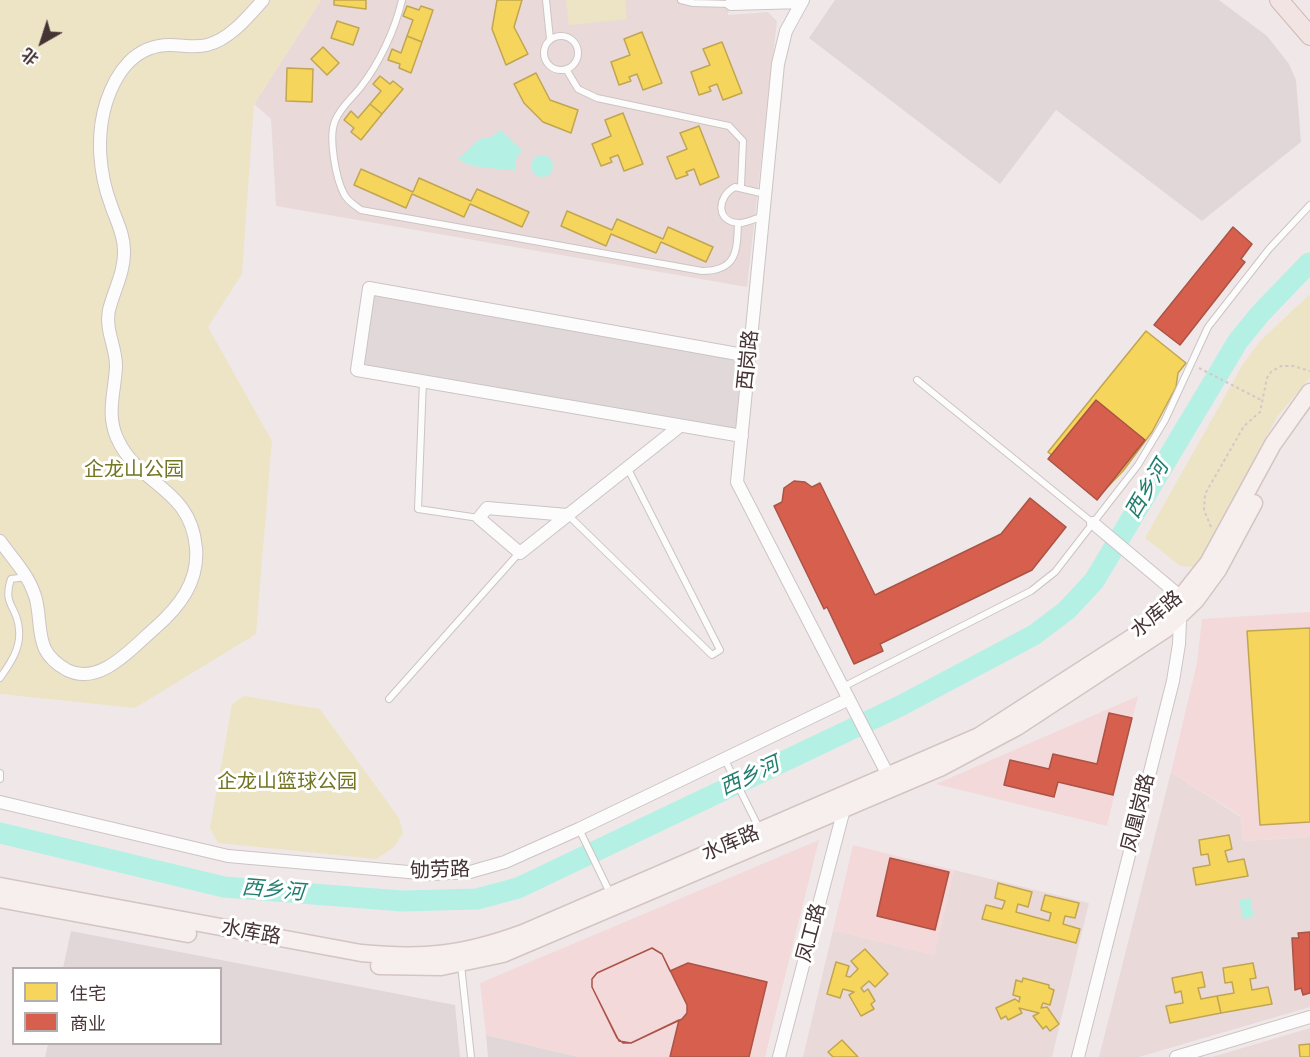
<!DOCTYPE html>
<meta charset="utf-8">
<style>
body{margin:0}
#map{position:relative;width:1310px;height:1057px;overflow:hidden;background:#f0e8e8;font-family:"DM Sans","Noto Sans SC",sans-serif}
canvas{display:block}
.legend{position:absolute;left:12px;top:967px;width:210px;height:78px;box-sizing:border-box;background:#fff;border:2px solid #b5aeae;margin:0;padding:8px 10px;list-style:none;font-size:18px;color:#463434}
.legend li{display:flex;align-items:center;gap:12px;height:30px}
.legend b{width:30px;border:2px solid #b5aeae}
.north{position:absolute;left:12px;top:12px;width:60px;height:60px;-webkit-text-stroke:4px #fff;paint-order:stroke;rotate:219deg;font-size:16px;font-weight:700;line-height:24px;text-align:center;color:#463434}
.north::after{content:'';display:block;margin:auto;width:21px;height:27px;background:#463434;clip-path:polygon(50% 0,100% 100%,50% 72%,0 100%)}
</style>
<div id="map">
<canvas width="1310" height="1057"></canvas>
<ul class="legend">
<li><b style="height:16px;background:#f6d55c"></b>住宅</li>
<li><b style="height:16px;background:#d6604d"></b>商业</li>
</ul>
<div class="north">北</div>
</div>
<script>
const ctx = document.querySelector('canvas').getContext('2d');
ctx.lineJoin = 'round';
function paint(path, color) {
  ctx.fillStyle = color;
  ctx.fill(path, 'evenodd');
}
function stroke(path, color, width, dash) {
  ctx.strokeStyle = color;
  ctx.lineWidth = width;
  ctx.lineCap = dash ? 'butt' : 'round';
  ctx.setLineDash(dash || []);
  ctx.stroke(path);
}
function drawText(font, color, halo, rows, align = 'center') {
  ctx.font = font + ' "DM Sans","Noto Sans SC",sans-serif';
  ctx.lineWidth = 6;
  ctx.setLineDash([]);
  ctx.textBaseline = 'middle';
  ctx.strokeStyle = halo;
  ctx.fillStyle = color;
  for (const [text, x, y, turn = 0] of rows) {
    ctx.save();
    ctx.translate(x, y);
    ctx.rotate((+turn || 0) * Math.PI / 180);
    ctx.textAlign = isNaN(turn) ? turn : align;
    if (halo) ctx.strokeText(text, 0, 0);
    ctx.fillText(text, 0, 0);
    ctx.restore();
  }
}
paint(new Path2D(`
 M321,0H731L728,15L768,12L777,21L747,287L276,206L271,119L254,104Z
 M1171,772L1241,817L1243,841L1310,837V1007L1139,1057H1099Z
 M954,870L1089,903L1052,1057H803L833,930L934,955Z
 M1310,1028V1057H1212Z`), '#e9dad9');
paint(new Path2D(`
 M1310,612V837L1243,841L1241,816L1171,772L1197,663L1202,619Z
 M1138,696L1107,826L936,784Z
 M819,840L765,1057H578L486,1035L480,983Z
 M853,845L954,870L934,955L833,930Z`), '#f4d9da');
paint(new Path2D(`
 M835,0H1219L1267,36L1289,64L1296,80L1301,142L1202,221L1056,110L1000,184L809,38Z
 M71,931L455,1005L460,1057H45L48,1044H220V968H63Z
 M486,1035L578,1057H488Z`), '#e2d7d8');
paint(new Path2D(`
 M0,0H321L254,104L242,274L208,327L272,441L256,634L135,708L0,694Z
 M566,0H625L627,19L569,25Z
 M1310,294V378L1277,417L1200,562L1195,567L1180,566L1145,538L1243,364L1260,341Z
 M244,696L320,709L399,818L403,833L394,847L376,859L218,843L210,828L232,704Z`), '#ede4c6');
paint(new Path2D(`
 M369,288L749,356L742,436L357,370Z`), '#e1d9d9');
paint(new Path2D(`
 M501,130L522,150L515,161L516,171C496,167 476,171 458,159L480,139L491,137Z
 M531 166a11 11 0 1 1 22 0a11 11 0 1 1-22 0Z
 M1250,898L1254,917L1243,919L1239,900Z`), '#b5f0e5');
const homes = new Path2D(`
 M334,0H366V9L334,5Z
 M497,0H522L514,27L528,54L506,65L492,29Z
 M407,6L419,10L421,6L433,10L422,42L407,36L413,20L403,16Z
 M337,21L359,28L353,45L331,38Z
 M642,32L662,83L643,90L637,74L629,77L631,81L619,85L611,62L630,55L624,39Z
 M407,36L422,42L411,73L399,68L400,64L388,60L392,49L401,53Z
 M722,42L742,93L723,100L717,84L709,87L711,91L699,95L691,72L710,65L703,49Z
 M323,47L339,63L327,75L311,59Z
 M287,68L313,69L312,102L286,101Z
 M536,73L550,100L578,110L571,133L543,122L524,103L514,84Z
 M380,76L390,84L393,81L403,89L382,114L370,104L381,91L373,84Z
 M370,104L382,114L361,140L351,132L354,128L344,120L351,111L358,118Z
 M623,113L643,164L624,171L618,155L610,158L612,162L601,166L592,144L611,136L605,120Z
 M699,126L719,177L700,185L694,169L686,172L688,175L676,179L667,157L687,149L680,133Z
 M361,169L413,192L419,178L471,201L477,189L529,212L522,227L470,204L464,217L412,194L406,208L354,185Z
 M567,211L612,230L617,219L663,239L668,227L713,247L706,262L661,242L656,253L611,234L606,246L561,226Z
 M1146,331L1186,363L1178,373L1176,387L1152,432L1123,471L1100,495L1048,452Z
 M1310,628V822L1260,825L1247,631Z
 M1229,835L1232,849L1225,851L1228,862L1244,859L1248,876L1196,885L1193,868L1210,865L1208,854L1201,855L1199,840Z
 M998,883L1032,892L1028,907L1018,904L1016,912L1049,921L1051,913L1041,910L1045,895L1079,903L1075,918L1065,916L1063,924L1080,929L1076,943L982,919L986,905L1002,909L1005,901L995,898Z
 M865,949L888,974L875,987L869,981L861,988L864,992L868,989L875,1001L871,1004L874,1009L861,1016L849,995L854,992L843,989L840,998L827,994L836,962L849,966L846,976L850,977L858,969L851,961Z
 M1253,963L1256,978L1250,979L1252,990L1268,987L1272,1004L1221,1013L1217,996L1234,993L1232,982L1225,983L1223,968Z
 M1202,972L1205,987L1198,988L1201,999L1217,996L1221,1013L1170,1023L1166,1006L1183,1003L1181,991L1175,993L1172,978Z
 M1023,978L1049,985V988L1054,990L1050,1005L1043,1003L1041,1008L1047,1007L1059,1024L1050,1031L1046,1026L1043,1029L1033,1016L1039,1013L1019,1008L1022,1013L1008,1020L1006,1016L1001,1019L996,1008L1015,999L1019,1002L1020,997L1013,995L1016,980L1022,982Z
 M842,1040L858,1057H833L828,1052Z
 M1310,1044V1057H1300L1299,1045Z`);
paint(homes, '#f6d55c');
stroke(homes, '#c1a550', 1.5);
const shops = new Path2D(`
 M1233,227L1252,244L1241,259L1245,262L1180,345L1154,325Z
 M1096,400L1145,440L1097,500L1048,459Z
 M794,481L805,482L812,487L820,483L875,595L1001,534L1030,498L1066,527L1032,570L880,644L883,651L854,664L827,607L824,609L774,506L782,502L784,488Z
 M1109,713L1132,718L1113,795L1058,782L1054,797L1004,785L1010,760L1049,769L1053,754L1097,764Z
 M890,858L949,872L935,930L877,916Z
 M1310,932V993L1303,995L1301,988L1295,990L1292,938H1299L1298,933Z
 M652,948L662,954L670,971L688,963L767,982L749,1057H670L679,1020L631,1043L619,1041L592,987V979L597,973Z
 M652,948L662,954L687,1005V1013L682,1019L631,1043H623L617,1038L592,987V979L597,973Z`);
paint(shops, '#d6604d');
stroke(shops, '#ab5346', 1.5);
stroke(new Path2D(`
 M0,833L224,887L402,901L477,899L518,888L900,706L1034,635L1067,610L1094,581L1238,341L1260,314L1309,263`), '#b5f0e5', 21);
const lane = new Path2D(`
 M402,0C395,30 379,64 360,88C351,99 340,108 335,121C328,137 336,179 344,194C347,201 356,206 361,210L702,271C737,271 737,251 738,223
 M546,0L550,39
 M681,0L693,3L731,4
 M544 53a17 17 0 1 1 34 0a17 17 0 1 1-34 0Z
 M566,69L578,89L597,98L729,126L743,141L741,186
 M763,217C755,218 747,223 740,223C716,223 716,197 735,187L765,194
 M917,380L1093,523
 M423,381L418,509L479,518
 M568,515L712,655L720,650L627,467
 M0,678C10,664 21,648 19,630C18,606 2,606 11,579L26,577
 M843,687L1031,591L1055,572L1138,465L1165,420L1208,327L1269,249L1310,205
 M389,699L519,553
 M724,758L760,830
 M0,773V779
 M579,829L610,893
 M461,965L471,1057`);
const street = new Path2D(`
 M803,0L786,31L778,64L737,482L891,781
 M731,4L802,2
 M742,436L357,370L369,288L749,356
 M567,515L487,508L479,518L520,553L680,426
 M0,541C12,558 27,573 34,593C41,610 37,632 45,649C50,659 58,665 67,670C100,687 133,647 155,628C179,607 199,582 196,548C191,487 138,486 117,438C106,413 115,392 116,366C116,346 105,331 109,310C114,290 125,271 124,250C124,234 116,220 111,205C99,173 96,136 106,103C116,72 135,45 170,45C183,45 195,48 207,45C229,40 248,17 263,0
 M0,802L228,856L431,874L470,872L505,862L579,829L849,699
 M779,1057L844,809
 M1078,1057L1173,681L1179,644L1181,597L1093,523
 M1176,1057L1310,1017`);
const secondary = new Path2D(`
 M0,886L361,953C424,959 463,955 523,933L979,736L1131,638L1159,618L1181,597L1208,563L1273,444L1310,392
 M0,899L188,934
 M379,966L441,967L503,954L940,768L1017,727L1166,629L1196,600L1218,570L1254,503`);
const primary = new Path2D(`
 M1279,0L1310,36`);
stroke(lane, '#ccc4c4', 8);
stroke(street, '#ccc4c4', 14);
stroke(secondary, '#d4c4c3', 19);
stroke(primary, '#d3b6b4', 20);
stroke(new Path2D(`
 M1199,368L1263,401
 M1211,527L1204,510L1205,494L1244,426L1260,412L1267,378L1271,372L1281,366H1293L1310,371`), '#d1c9c9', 2, [3, 3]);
stroke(lane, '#fdfcfc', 6);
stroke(street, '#fdfcfc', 12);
stroke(secondary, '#f6efee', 16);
stroke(primary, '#f1e4e2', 18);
drawText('20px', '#463434', '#fff', [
 ["西岗路",749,360,-84],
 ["水库路",1157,615,-40],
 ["凤凰岗路",1139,813,-76],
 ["水库路",731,844,-23],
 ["劬劳路",440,871,-2],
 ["水库路",251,933,10],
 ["凤工路",812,933,-75]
]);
drawText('20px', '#747623', '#fff', [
 ["企龙山公园",134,471],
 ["企龙山篮球公园",287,783]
]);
drawText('italic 21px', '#1f7e6d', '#fff', [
 ["西乡河",1148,490,-59],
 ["西乡河",750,777,-25],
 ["西乡河",273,891,5]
]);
</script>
